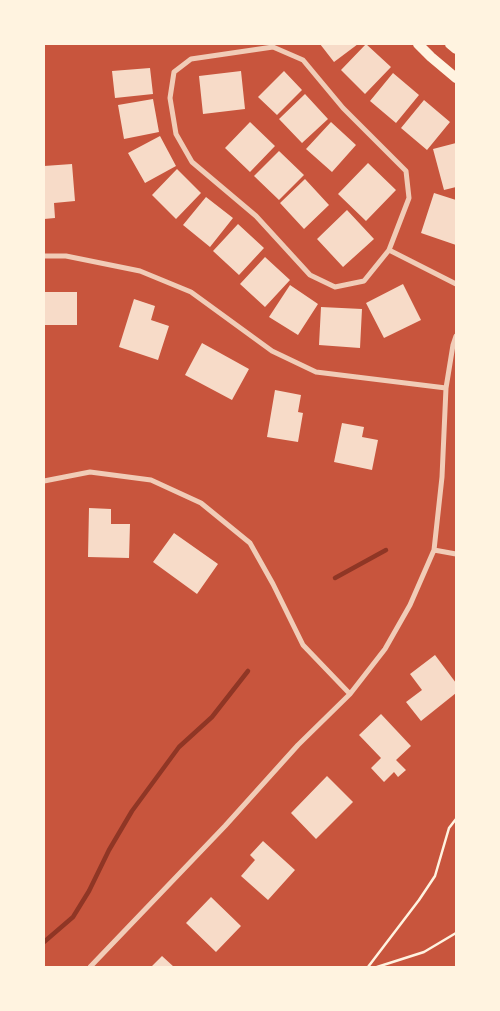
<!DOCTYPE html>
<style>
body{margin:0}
#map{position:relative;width:500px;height:1011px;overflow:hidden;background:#c8553d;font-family:Rubik,sans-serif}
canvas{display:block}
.frame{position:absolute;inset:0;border:45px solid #fff3e0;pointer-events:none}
</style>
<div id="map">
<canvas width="500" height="1011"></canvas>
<div class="frame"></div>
</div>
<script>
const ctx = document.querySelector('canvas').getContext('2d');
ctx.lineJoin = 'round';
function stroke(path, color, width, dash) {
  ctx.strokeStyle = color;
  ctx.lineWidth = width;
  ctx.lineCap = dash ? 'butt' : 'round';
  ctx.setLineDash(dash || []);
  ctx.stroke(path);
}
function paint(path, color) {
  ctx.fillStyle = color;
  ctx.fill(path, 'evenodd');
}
stroke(new Path2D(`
 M335,578L386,550
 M44,942L73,917L89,891L109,850L132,811L179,747L212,717L248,671`), '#8f3625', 4.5);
paint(new Path2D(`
 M320,44H358L334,62Z
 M366,44L391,67L365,94L341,70Z
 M150,68L153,94L115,98L112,71Z
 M241,71L245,109L203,114L199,76Z
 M284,71L302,90L277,115L258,97Z
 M393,73L419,95L396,123L370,101Z
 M305,94L328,119L302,143L279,119Z
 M153,99L159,132L124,139L118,105Z
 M424,100L450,122L427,150L401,128Z
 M250,122L275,146L250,172L225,148Z
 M331,122L356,145L332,172L306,149Z
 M160,136L176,166L145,183L128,153Z
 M456,143V187L444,190L433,149Z
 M279,151L304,175L279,200L254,176Z
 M368,163L396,190L366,221L338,194Z
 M72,164L75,201L54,203L55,218L44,219V166Z
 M177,169L201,193L176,219L152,195Z
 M305,179L329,205L304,229L280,203Z
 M434,193L456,200V245L421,233Z
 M206,197L233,218L210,247L183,225Z
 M347,210L374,239L343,267L317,239Z
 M238,224L264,248L239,275L213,251Z
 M265,257L290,280L265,307L240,284Z
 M403,284L421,320L384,338L366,303Z
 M290,285L318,304L298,335L269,317Z
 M44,292H77V325H44Z
 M134,299L155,306L151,320L169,326L158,360L119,347Z
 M321,307L362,309L360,348L319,345Z
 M202,343L249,369L232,400L185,375Z
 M275,390L301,395L298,412L303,413L298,442L267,437Z
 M342,423L364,427L362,437L378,440L372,470L334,462Z
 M89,508L111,509V524H130L129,558L88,557Z
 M174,533L218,564L197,594L153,562Z
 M435,655L456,683V693L421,721L406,702L422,690L410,674Z
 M381,714L411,746L396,760L406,770L398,777L394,772L384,782L371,768L381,758L359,735Z
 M327,776L353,802L316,839L291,813Z
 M263,841L295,870L268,900L241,876L255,860L250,855Z
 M211,897L241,926L216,952L186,923Z
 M162,956L174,967H151Z`), '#f7dbc8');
stroke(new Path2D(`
 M368,967L419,900L435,876L449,828L456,819
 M377,967L424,952L456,933`), '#fff3e0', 2.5);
stroke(new Path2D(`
 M273,47L303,60L343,108L406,171L409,198L389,250L364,281L335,287L310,275L256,216L192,162L176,134L170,98L174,72L191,59Z
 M389,250L456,284
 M44,256H66L140,271L191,292L272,351L316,372L446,388
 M44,481L90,472L151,480L201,503L250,543L273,584L303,645L350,694
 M434,550L456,554
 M90,967L225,826L298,745L350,694L385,649L410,605L434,550L442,477L446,388L453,345L456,336`), '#f1ccb7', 5);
stroke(new Path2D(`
 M418,44L431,57L456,78
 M450,44L456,49`), '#fff3e0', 10);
</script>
